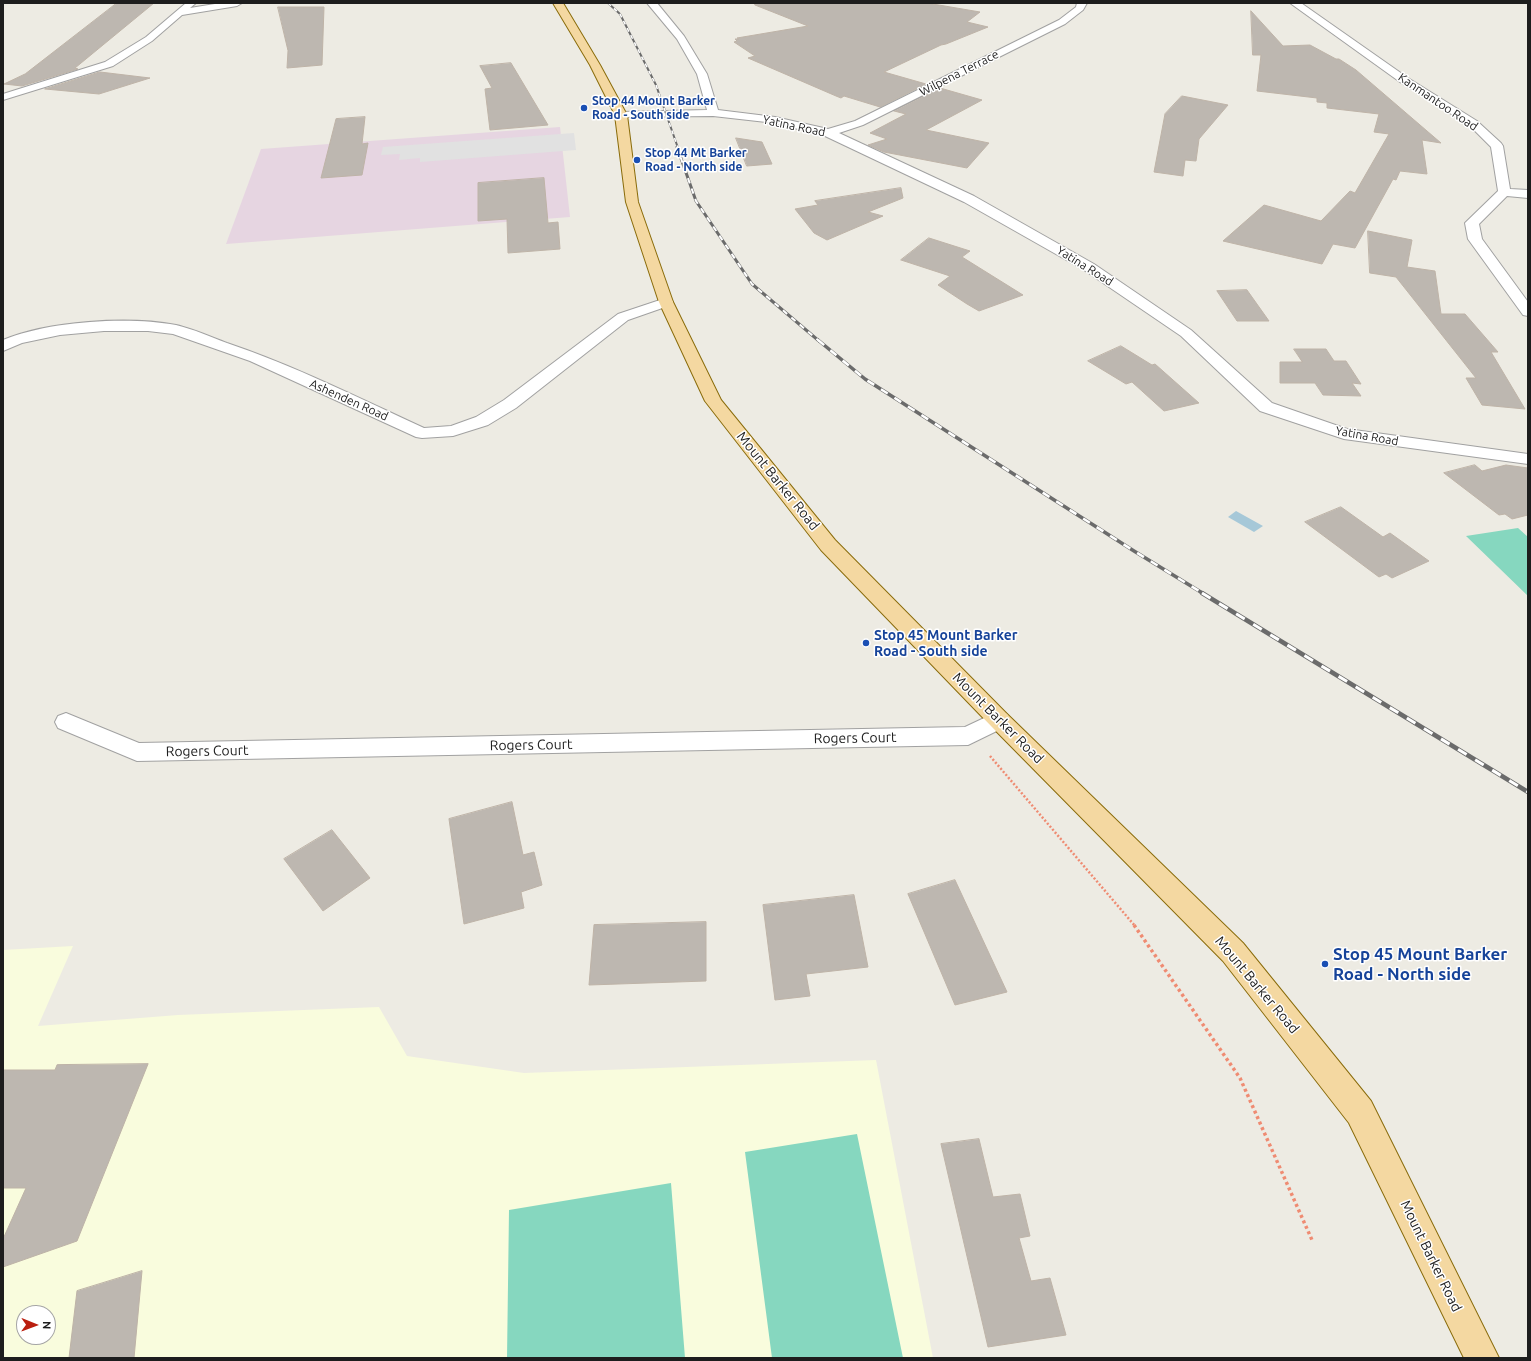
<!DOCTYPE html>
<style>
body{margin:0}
#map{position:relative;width:1531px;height:1361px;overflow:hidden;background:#edebe3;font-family:Ubuntu,sans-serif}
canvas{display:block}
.frame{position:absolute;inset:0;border:4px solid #1d1d1d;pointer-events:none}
.north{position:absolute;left:16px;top:1305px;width:40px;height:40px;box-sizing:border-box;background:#fff;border:1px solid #a5a5a5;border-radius:50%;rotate:91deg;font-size:11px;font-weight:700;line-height:16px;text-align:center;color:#1d1d1d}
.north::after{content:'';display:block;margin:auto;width:14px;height:18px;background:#ba1f0f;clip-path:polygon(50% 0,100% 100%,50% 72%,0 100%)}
</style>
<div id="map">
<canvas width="1531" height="1361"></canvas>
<div class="frame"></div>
<div class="north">N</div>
</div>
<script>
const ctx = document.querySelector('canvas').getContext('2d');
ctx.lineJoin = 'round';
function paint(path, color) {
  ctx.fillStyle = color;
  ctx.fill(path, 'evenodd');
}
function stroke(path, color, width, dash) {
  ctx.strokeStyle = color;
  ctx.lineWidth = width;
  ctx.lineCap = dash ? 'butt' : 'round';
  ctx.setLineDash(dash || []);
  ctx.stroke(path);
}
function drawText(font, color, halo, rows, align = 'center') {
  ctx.font = font + ' Ubuntu,sans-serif';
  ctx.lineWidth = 3;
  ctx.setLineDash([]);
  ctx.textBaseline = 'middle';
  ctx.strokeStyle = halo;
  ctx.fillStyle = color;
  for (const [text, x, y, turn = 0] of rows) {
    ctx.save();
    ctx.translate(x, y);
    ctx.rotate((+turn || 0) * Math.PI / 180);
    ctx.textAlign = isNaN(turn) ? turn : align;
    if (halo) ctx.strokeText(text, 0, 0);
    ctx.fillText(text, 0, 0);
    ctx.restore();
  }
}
paint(new Path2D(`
 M560,127L570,217L226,244L261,149Z`), '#e6d5e1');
paint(new Path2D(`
 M73,946L38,1026L178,1015L379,1007L407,1056L524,1073L876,1060L933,1358H3V950ZM24,1313H48V1337H24Z`), '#f9fcdd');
paint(new Path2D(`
 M1518,528L1528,537V596L1466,536Z
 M857,1134L903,1358H772L745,1152Z
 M671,1183L685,1358H507L509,1210Z`), '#86d7bf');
paint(new Path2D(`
 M574,133L576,150L420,162V158L399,160L400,154L381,155L383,147Z`), '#e1e1e1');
paint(new Path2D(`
 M1236,511L1263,526L1254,532L1228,517Z`), '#a6c8d8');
const building = new Path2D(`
 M117,3H154L75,68L78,69L22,86L4,84L25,74Z
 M755,3H927L980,12L967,22L988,27L946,44L941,45L884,72L926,84L880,107L844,96L841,98L836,96L748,58L755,56L734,42L737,41L735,39H739L737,38L808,26L755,5Z
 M278,7H324L322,65L287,68L288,51Z
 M1251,11L1283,46L1310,45L1336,59H1339L1356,70L1441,143L1422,140L1427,174L1400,171L1396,180L1393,179L1355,248L1333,244L1322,264L1223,241L1264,205L1321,221L1350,191L1355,193L1389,134L1374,132L1379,114L1327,108V103L1317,102V98L1257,91L1261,55H1253Z
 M511,63L548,125L490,130L485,89L492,88L480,66Z
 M100,72L150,78L99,94L45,89Z
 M940,88L982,100L926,130L989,143L967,168L884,152L868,145L887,139L870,133L906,114L894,111Z
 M1182,96L1228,105L1199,139L1196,161L1185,160L1183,176L1154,172L1165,114Z
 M365,117L362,144L368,143L362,175L321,178L336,119Z
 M736,138L762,142L772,164L747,166Z
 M544,178L548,223L558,222L560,249L508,253L507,219L478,221V183Z
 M901,188L903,198L868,212L883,216L827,240L814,233L795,209L818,205L815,201Z
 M1368,231L1412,240L1407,267L1435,271L1441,314H1465L1498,352H1491L1525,409L1482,405L1466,378H1476L1396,277L1370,273Z
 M929,238L970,251L962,257L1023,295L979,311L967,304L938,285L950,276L901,260Z
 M1247,290L1269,321H1237L1217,291Z
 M1121,346L1152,365L1155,364L1199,403L1164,411L1132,382L1126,384L1088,361Z
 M1294,349H1326L1334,361H1346L1361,384L1352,383L1361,396L1323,395L1315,383H1280V362H1302Z
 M1475,465L1482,471L1506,465L1528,468V515L1512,519L1505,514L1499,515L1444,473Z
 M1341,507L1383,537L1390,533L1429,561L1392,578L1386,574L1379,577L1305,522Z
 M512,802L523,855L534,852L542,885L521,892L524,908L464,924L449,819Z
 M332,830L370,878L323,911L284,859Z
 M955,880L1007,992L955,1005L908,894Z
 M854,895L868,967L806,974L810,996L775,1000L763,905Z
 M706,922V981L589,985L594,925Z
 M148,1064L77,1241L3,1267V1239L26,1188H3V1070H55L57,1065Z
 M979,1139L993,1197L1020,1194L1030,1236L1019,1238L1031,1281L1050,1278L1066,1335L988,1347L941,1144Z
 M142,1271L134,1358H69L77,1291Z`);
paint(building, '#bdb7b0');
stroke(building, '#beb3a7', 1);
const minor = new Path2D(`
 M186,3H196L190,8L221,3H242L237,6L182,15L152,41L113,66L3,100V94L105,62L146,37Z
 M647,3H657L684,36L707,74L718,110L775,117L828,129L855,121L1059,20L1076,7L1077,3H1087L1083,10L1065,24L863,125L839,133L974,196L1094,264L1191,330L1272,403L1347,429L1528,454V464L1344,439L1260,411L1181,336L1084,270L964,202L825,136L775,123L713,116L617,117L615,115L617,113L621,112L707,110L697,74L677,39Z
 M1290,3H1301L1408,78L1477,121L1501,143L1503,146L1510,189L1528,190V198L1507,196L1479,224L1482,239L1528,302V316L1523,315L1468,239L1465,223L1498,191L1491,147L1469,125L1400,82Z
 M666,298L671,299L673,302L671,305L628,320L516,408L488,425L453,436L422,438L416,437L250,361L173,334L148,331H104L60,335L22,343L3,351V340C48,321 128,316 176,325C193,329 211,337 227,343C295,366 359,398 424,428L451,426L476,417L504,400L618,314Z
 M999,711L1007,714L1010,720L1007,726L968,745L137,761L58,728L55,722L58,716L66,713L139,743L965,727Z`);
const major = new Path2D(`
 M553,3H563L600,65L627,115L638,202L673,302L721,400L835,540L1007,714L1243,943L1371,1101L1499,1358H1464L1349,1123L1223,961L991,726L821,550L705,401L659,302L626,202L615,115L590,65Z`);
stroke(minor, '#a1a1a1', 2);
stroke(major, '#8a6c0b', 2);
stroke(new Path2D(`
 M990,756L1135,926`), '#ef8b72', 2.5, [2, 2]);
stroke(new Path2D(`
 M1134,925L1240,1078L1312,1240`), '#ef8b72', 3.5, [3, 3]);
paint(minor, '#fff');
paint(major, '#f4d8a1');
const railFar3 = new Path2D(`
 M608,3L620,14L656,85L678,148`);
const railFar2 = new Path2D(`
 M677,147L696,201L752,284L819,341`);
const railFar1 = new Path2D(`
 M818,340L865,379L1134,551L1204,594`);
const rail = new Path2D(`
 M1202,593L1528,792`);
stroke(railFar3, '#6b6b6b', 2);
stroke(railFar2, '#6b6b6b', 3);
stroke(railFar1, '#6b6b6b', 3.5);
stroke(rail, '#6b6b6b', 4.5);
stroke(railFar3, '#fff', 1.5, [4]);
stroke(railFar2, '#fff', 2, [5.5]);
stroke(railFar1, '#fff', 2.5, [8]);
stroke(rail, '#fff', 3, [10]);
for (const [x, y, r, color] of [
 [584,108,4,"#1a4fb4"],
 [637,160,4,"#1a4fb4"],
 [866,643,4,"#1a4fb4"],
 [1325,964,4,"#1a4fb4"]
]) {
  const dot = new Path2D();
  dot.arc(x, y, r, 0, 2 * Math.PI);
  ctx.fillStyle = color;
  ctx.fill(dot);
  stroke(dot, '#fff', 1.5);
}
drawText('12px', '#1d1d1d', '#fff', [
 ["Wilpena Terrace",959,73,-27],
 ["Kanmantoo Road",1438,102,34],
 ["Yatina Road",794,126,12],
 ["Yatina Road",1085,266,32],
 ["Ashenden Road",349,400,24],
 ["Yatina Road",1367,436,10]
]);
drawText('bold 12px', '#164399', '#fff', [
 ["Stop 44 Mount Barker",592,101],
 ["Road - South side",592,115],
 ["Stop 44 Mt Barker",645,153],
 ["Road - North side",645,167]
], 'left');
drawText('14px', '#1d1d1d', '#fff', [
 ["Mount Barker Road",778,481,51],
 ["Mount Barker Road",998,718,45],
 ["Rogers Court",855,738,-1],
 ["Rogers Court",531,745,-1],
 ["Rogers Court",207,751,-1],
 ["Mount Barker Road",1257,985,50],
 ["Mount Barker Road",1431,1256,64]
]);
drawText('bold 14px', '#164399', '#fff', [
 ["Stop 45 Mount Barker",874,635],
 ["Road - South side",874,651]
], 'left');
drawText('bold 17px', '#164399', '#fff', [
 ["Stop 45 Mount Barker",1333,954],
 ["Road - North side",1333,974]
], 'left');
</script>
